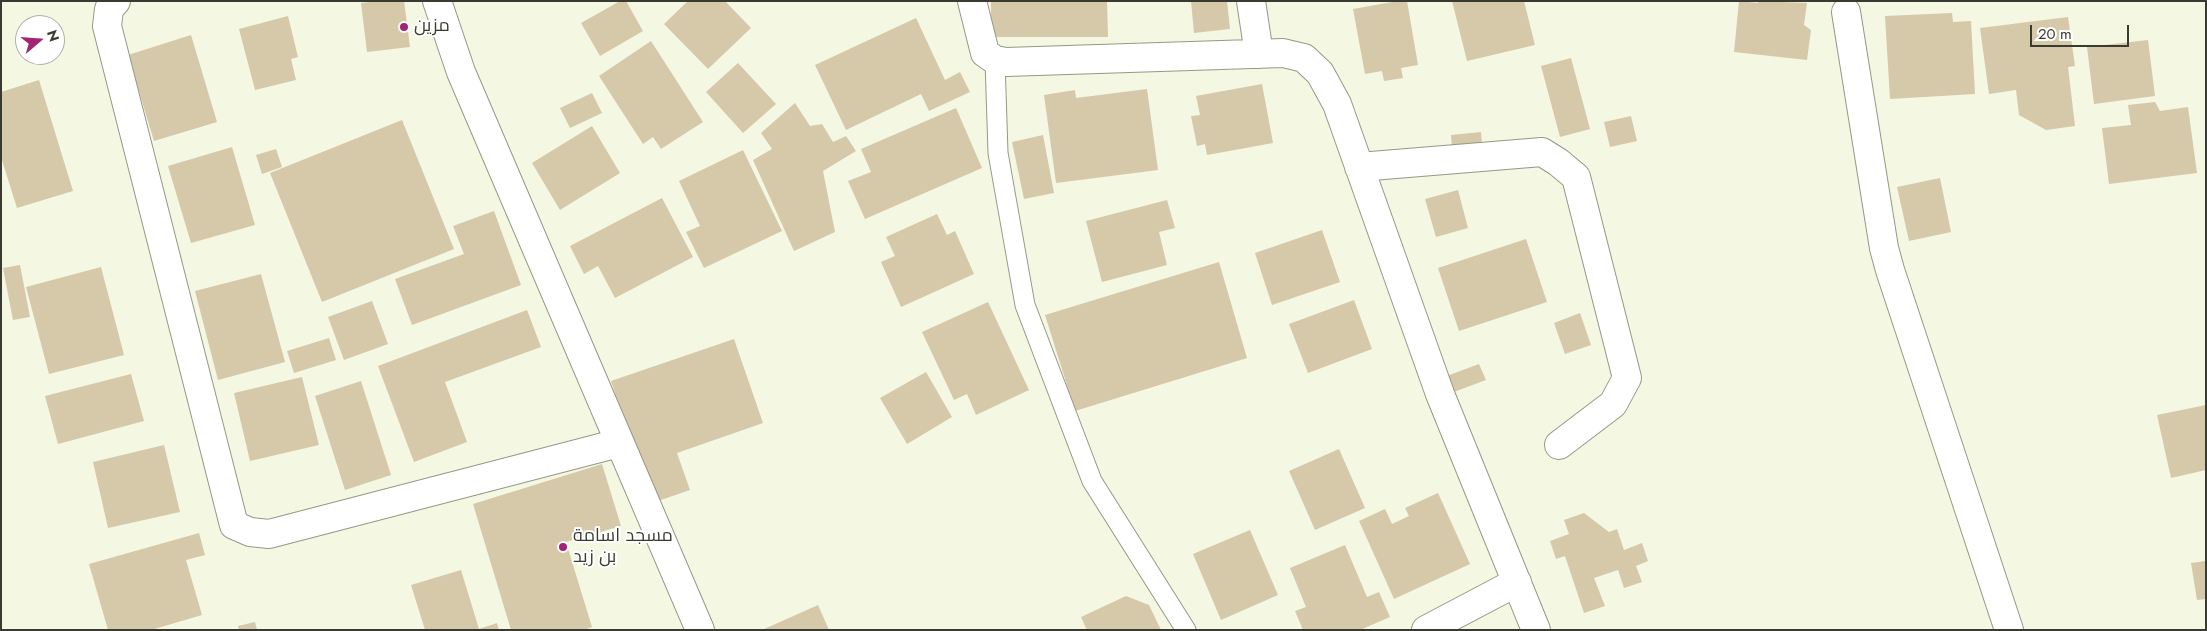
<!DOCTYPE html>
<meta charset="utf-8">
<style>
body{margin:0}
#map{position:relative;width:2207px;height:631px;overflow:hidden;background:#f4f7e2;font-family:Jost,sans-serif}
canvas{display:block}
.frame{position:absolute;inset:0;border:2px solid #393a32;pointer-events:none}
.north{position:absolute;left:15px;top:15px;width:50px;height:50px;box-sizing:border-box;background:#fff;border:1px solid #b0b0ad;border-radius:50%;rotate:72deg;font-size:14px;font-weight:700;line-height:20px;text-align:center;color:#393a32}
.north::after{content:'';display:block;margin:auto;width:18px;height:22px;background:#a32475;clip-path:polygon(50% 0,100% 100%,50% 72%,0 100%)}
.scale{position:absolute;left:2030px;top:25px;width:99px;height:22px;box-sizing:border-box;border:2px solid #393a32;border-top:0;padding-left:6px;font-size:15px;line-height:18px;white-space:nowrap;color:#393a32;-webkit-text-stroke:4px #fff;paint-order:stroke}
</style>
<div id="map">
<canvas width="2207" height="631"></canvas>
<div class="frame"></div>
<div class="north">N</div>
<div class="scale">20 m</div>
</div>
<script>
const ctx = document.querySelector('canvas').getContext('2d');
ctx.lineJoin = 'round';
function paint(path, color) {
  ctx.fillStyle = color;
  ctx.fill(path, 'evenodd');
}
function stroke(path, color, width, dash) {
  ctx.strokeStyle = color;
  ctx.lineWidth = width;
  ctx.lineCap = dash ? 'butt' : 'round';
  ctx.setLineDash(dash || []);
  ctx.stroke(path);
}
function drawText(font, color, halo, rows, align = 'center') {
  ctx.font = font + ' Jost,Cairo,sans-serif';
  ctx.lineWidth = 4;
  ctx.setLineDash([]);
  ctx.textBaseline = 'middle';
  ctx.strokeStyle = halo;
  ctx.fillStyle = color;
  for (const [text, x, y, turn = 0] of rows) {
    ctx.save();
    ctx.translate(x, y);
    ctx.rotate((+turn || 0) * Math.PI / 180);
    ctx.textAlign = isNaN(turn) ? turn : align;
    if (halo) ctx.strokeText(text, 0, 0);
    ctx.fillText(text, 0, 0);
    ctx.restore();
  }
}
paint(new Path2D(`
 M378,1H404L410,47L367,52L361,3Z
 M620,1H626L643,31L600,56L581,23Z
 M688,1H725L751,28L708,69L664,24Z
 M991,1H1107L1108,37H991Z
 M1191,1H1227L1230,29L1194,33Z
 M1398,1H1407L1418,65L1401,68L1403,78L1384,81L1382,71L1365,74L1353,9Z
 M1452,1H1524L1535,45L1467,61Z
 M1739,1L1758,3V1L1807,3L1804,25L1811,30L1807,60L1734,52Z
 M1952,13L1953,22L1971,21L1975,94L1890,99L1885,16Z
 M288,16L298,57L291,59L296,80L255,90L239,29Z
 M2068,17L2075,66L2068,67L2075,126L2046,130L2019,115L2016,90L1989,94L1980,28Z
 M916,18L945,80L960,72L970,92L929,111L921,94L846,130L815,65Z
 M191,35L217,122L154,141L128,55Z
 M2148,40L2155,96L2094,104L2087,47Z
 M651,41L703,122L661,149L653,137L643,144L599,76Z
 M1571,58L1590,129L1560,137L1541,66Z
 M738,63L776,104L743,133L706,92Z
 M39,80L73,191L17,208L1,157V92Z
 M1262,84L1273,143L1207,155L1205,144L1197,146L1191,116L1200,115L1196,96Z
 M1147,89L1158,170L1056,183L1044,95L1075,90L1076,98Z
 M592,93L602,113L570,128L560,108Z
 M2155,102L2160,111L2188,107L2197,173L2109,184L2102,128L2131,125L2128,105Z
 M795,103L810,126L822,124L833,142L846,136L856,151L823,171L835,232L794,251L753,160L772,149L761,133Z
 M956,108L982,168L865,219L848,181L871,172L861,149Z
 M1631,116L1637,141L1610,147L1604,122Z
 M402,120L454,249L322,302L270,173Z
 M592,126L620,173L560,210L532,163Z
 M1481,132L1482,145L1452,148L1451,135Z
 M1043,135L1054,193L1024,199L1012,142Z
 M232,147L255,225L191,243L168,166Z
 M276,149L282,167L262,174L256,155Z
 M743,150L782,231L704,268L686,232L700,226L679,181Z
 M1940,178L1951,232L1909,241L1897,187Z
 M1458,190L1468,228L1436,237L1425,199Z
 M662,198L693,257L615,298L598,266L584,274L570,246Z
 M1167,200L1175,228L1159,232L1167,265L1102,282L1086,221Z
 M494,211L521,285L412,325L395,279L464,254L453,226Z
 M937,214L947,235L955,231L974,274L901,307L881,262L895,256L886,237Z
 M1322,230L1340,282L1272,305L1255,253Z
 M1526,239L1547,302L1459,331L1438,268Z
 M1219,262L1247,358L1075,411L1045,315Z
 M20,265L30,317L13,320L3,268Z
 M101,267L124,355L49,374L26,287Z
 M261,274L285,362L218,380L195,291Z
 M1354,300L1372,349L1308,373L1289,324Z
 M372,301L388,344L344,360L328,317Z
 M988,302L1029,390L976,415L967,394L954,400L922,332Z
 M527,310L541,347L445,382L467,442L414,462L378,366Z
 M1580,313L1591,345L1565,354L1554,323Z
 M329,338L336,360L294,373L287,351Z
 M734,339L763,423L677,453L690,490L652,503L611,381Z
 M1479,364L1486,380L1451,393L1444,377Z
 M926,372L952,417L907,444L880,398Z
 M131,374L144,421L58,444L45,396Z
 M302,377L319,445L250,461L234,393Z
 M361,381L391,475L345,490L315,396Z
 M2206,405V470L2171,478L2157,415Z
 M164,445L180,512L108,528L93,462Z
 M1339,449L1365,508L1315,530L1289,471Z
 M602,464L621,526L566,542L592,627L584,630H511L473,504Z
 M1438,493L1470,564L1394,599L1359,521L1385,509L1392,524L1409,516L1405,508Z
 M1584,513L1609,532L1617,529L1624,550L1642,543L1648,561L1636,566L1642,582L1624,588L1618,570L1594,578L1605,606L1584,613L1565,556L1556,559L1550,541L1569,534L1564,520Z
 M1250,530L1278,595L1221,620L1193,554Z
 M199,533L205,555L186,560L202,615L151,630H108L89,564Z
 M1345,545L1367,597L1379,592L1390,617L1360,630H1303L1295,611L1306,607L1290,568Z
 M2206,561V599L2197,600L2191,563Z
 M461,570L479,629L497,623L499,630H425L411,585Z
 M1126,596L1149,605L1161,630H1087L1081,617Z
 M818,605L829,630H762Z
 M255,622L257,630H239L238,626Z`), '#d5c9a9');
const service = new Path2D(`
 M995,60L998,153L1025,305L1092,481L1186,630`);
const minor = new Path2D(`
 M116,1L109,9L107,26L234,525L250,532L269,534L619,443
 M437,1L461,72L700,630
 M972,1L985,53L995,60L1006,62L1283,53L1304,58L1320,73L1337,104L1440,394L1536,630
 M1251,1L1259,54
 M1846,12L1884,248L1890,270L2009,630
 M1359,167L1542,152L1558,162L1576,177L1627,378L1613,404L1559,445
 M1426,630L1517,582`);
stroke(service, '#959985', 21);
stroke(minor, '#959985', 30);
stroke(service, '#fff', 19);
stroke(minor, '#fff', 28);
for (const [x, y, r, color] of [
 [404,27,5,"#a32475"],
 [563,547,5,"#a32475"]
]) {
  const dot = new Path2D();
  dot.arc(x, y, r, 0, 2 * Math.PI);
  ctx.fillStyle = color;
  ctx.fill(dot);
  stroke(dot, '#fff', 2);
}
drawText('18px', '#393a32', '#fff', [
 ["مزين",414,27],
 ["مسجد اسامة",573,537],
 ["بن زيد",573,558]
], 'left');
</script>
